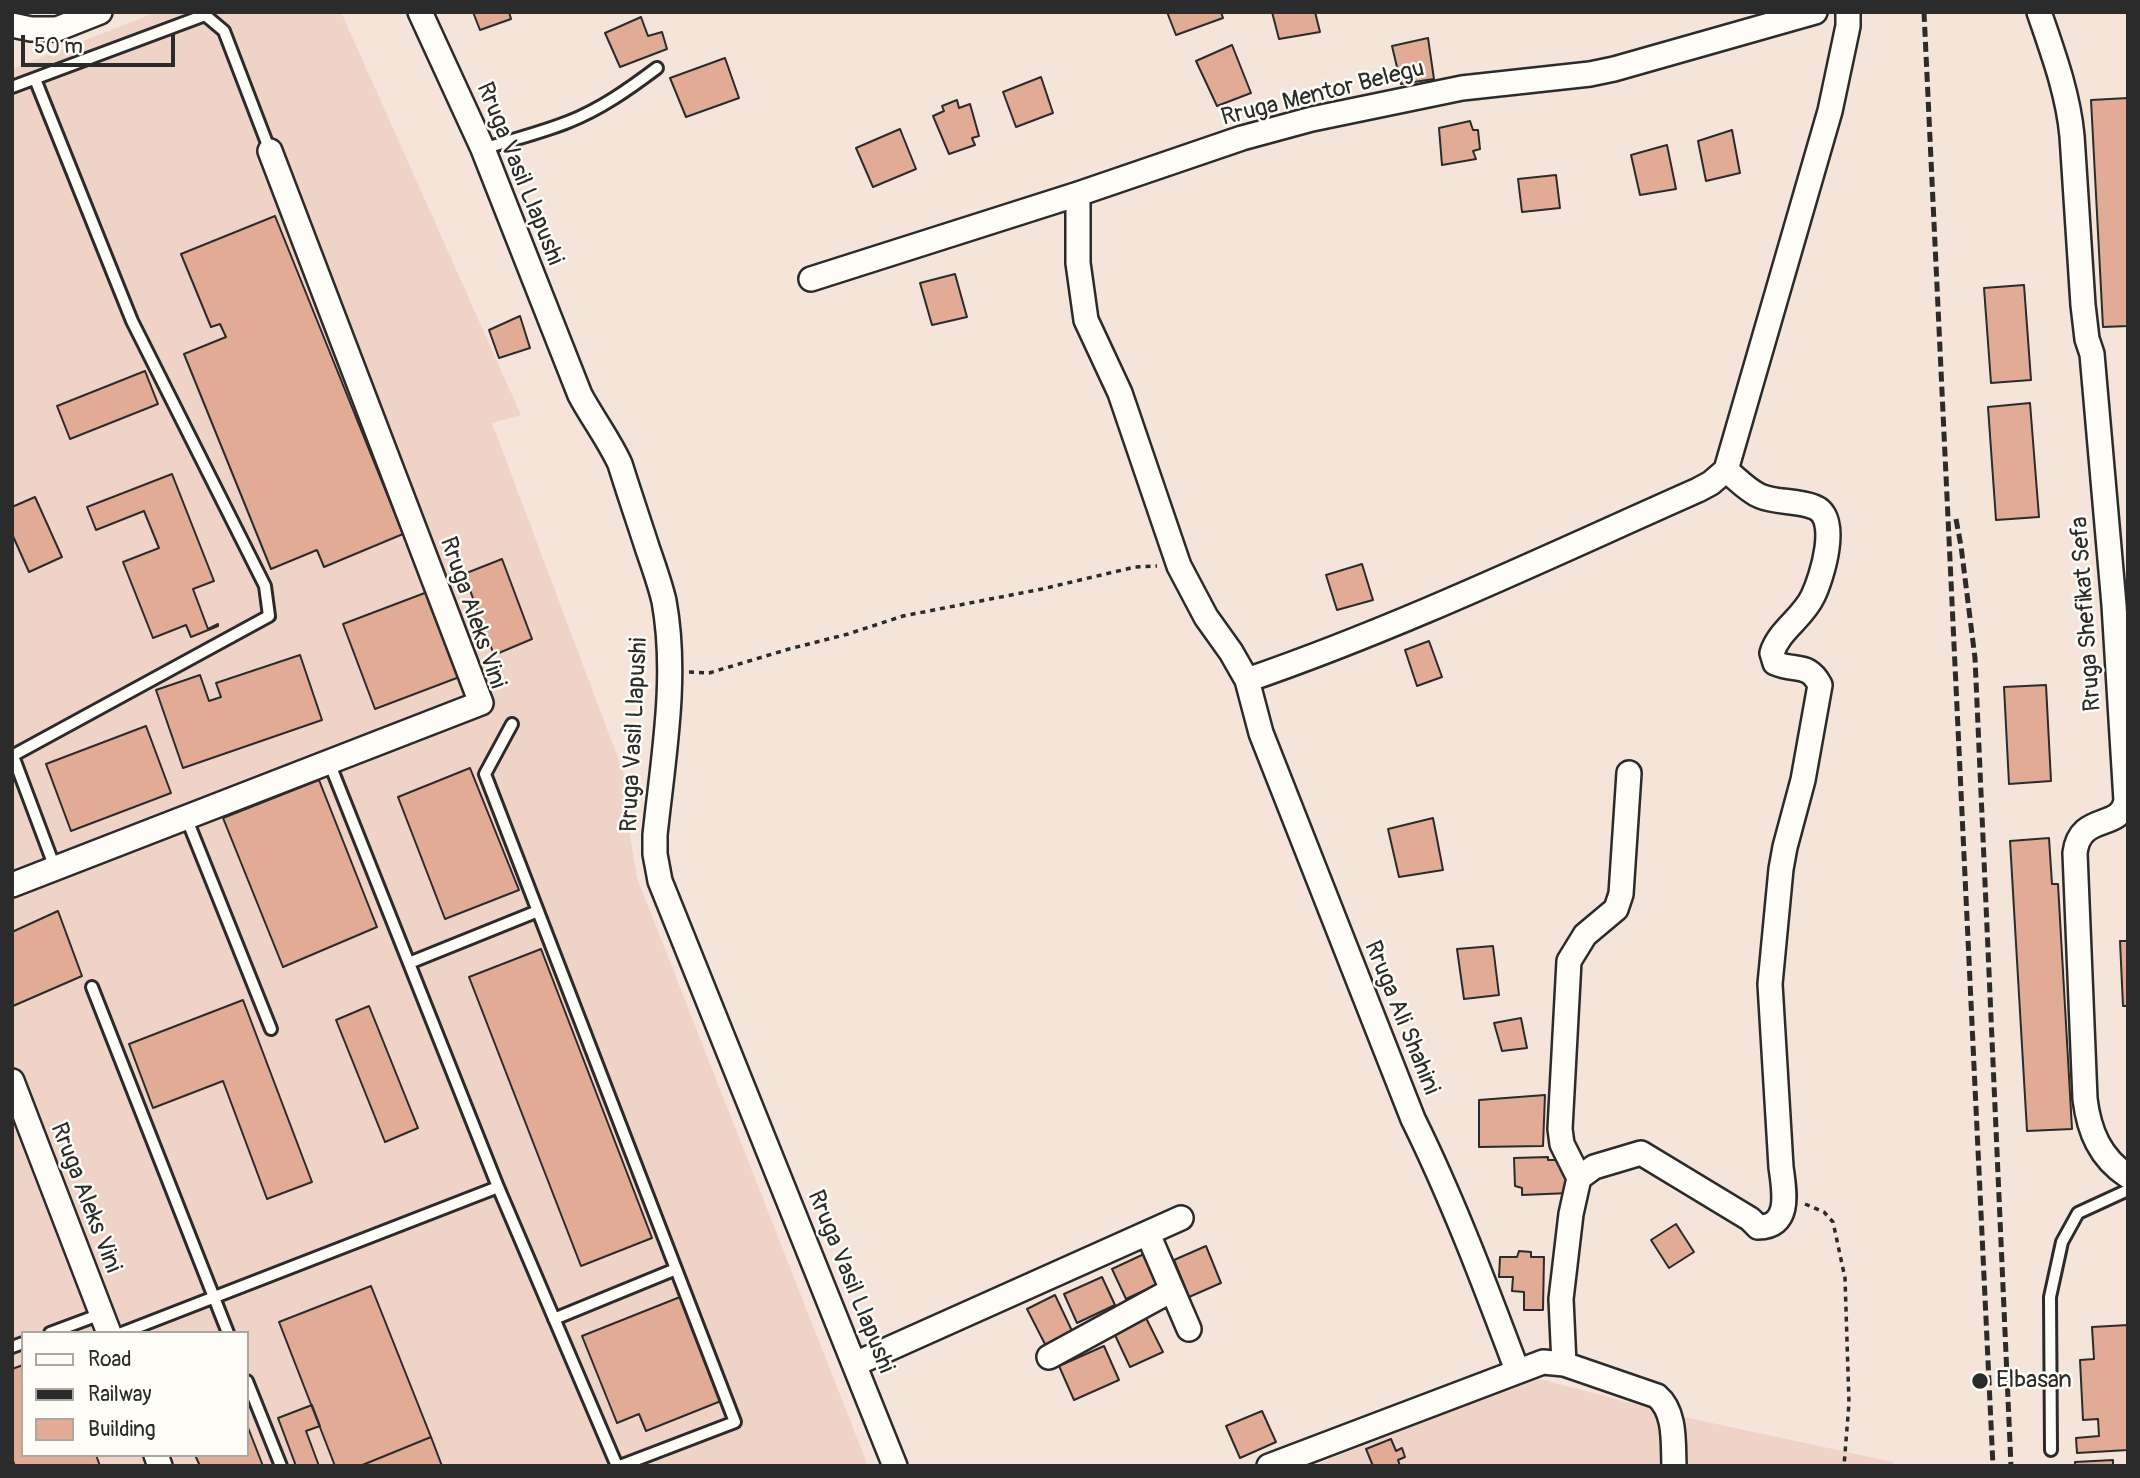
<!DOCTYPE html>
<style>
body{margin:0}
#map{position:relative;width:2140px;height:1478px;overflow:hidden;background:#f5e4da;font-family:Pangolin,sans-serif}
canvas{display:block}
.frame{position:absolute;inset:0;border:14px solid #2b2b2b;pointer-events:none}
.legend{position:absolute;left:21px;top:1331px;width:228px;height:126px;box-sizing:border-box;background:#fdfcf7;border:2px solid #a9a8a5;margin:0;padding:9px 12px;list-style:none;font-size:21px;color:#2b2b2b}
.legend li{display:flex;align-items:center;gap:14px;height:35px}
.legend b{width:35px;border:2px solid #a9a8a5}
.scale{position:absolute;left:21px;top:35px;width:154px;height:32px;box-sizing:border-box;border:4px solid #2b2b2b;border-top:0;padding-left:9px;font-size:21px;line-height:24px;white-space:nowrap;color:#2b2b2b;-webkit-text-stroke:5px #fdfcf7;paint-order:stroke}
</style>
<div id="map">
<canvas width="2140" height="1478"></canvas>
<div class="frame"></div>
<ul class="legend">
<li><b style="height:9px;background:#fdfcf7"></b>Road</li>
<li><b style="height:9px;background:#2b2b2b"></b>Railway</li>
<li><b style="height:19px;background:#e1ab96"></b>Building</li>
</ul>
<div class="scale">50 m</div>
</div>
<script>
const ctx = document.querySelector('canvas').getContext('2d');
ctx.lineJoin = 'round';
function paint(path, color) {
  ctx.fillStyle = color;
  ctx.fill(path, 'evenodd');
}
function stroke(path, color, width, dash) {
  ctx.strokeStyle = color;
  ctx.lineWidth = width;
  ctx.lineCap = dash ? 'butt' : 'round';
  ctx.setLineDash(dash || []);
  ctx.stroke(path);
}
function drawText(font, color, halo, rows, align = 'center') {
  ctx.font = font + ' Pangolin,sans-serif';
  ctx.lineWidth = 5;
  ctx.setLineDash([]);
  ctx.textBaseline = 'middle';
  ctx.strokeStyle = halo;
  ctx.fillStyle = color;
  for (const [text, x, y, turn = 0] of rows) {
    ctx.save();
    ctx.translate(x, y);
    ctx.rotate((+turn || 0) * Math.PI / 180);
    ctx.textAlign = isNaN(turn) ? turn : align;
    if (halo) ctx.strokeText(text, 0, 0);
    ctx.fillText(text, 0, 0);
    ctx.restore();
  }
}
paint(new Path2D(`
 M157,12H341L521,415L492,423L633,798L630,836L637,878L868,1466H12V69ZM23,1333H247V1455H23Z
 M1536,1378L1684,1417L1893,1462L1894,1466H1312Z`), '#efd3c6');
const building = new Path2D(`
 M473,12H509L511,19L480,30Z
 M1167,12H1221L1223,18L1176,35Z
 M1272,12H1315L1320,32L1279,39Z
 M641,17L648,36L662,32L667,49L620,67L605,33Z
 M1428,38L1434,79L1401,84L1392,46Z
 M1232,45L1251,93L1217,106L1196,61Z
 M725,58L739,98L686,117L670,78Z
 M1041,77L1053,113L1016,127L1003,92Z
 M2128,98V326L2103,327L2091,100Z
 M957,100L959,108L970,104L979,136L972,138L975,145L949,154L933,116L944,111L942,106Z
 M1470,121L1473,130H1478L1480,149L1473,151L1476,159L1442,165L1439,128Z
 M900,129L916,169L873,187L856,148Z
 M1732,130L1740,173L1706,181L1698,141Z
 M1667,145L1676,189L1640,195L1631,155Z
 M1556,175L1560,208L1522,212L1518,179Z
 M275,216L403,534L324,567L317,550L271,569L184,354L226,337L220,324L211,327L181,254Z
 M955,274L967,317L932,325L920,283Z
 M2024,285L2031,380L1991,383L1984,288Z
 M520,316L530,348L499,358L489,330Z
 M145,371L158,404L70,439L57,406Z
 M2030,403L2039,517L1996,520L1988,407Z
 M172,474L214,581L193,589L208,629L218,624V626L191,637L186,625L153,638L123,562L159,548L144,511L96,530L87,507Z
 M35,497L62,557L29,572L12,534V507Z
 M502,559L532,639L494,655L464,574Z
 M1362,564L1373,600L1337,610L1326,575Z
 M430,591L462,676L375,709L343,624Z
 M1429,641L1442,677L1417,686L1405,650Z
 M300,655L322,720L183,768L156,690L200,675L209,701L221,697L216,683Z
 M2046,685L2051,781L2009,784L2004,687Z
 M146,726L171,793L71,831L46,764Z
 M470,768L519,890L445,919L398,797Z
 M319,780L377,927L283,967L223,818Z
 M1433,818L1443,870L1399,877L1388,829Z
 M2049,838L2052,884H2058L2072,1129L2027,1131L2010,841Z
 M58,911L82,976L13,1006L12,932Z
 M2120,941H2128V1006H2123Z
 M1493,946L1499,995L1464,999L1457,949Z
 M541,949L652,1238L581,1266L469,977Z
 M243,1000L312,1182L267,1199L223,1081L153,1108L129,1044Z
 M369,1006L418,1128L385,1142L336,1020Z
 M1521,1018L1527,1048L1502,1051L1494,1023Z
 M1545,1095L1543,1146L1479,1147V1100Z
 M1548,1157V1160H1557L1569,1177L1570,1193L1522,1195V1188L1515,1186L1514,1158Z
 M1676,1224L1694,1252L1669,1268L1651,1240Z
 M1206,1246L1221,1283L1189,1297L1174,1260Z
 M1519,1251L1531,1252V1257H1544L1543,1310H1524V1292L1512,1291L1513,1277H1499L1500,1257H1517Z
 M1144,1254L1158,1284L1126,1299L1112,1269Z
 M1102,1277L1115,1305L1077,1323L1064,1294Z
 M371,1286L431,1437L360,1466H335L279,1322Z
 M1055,1295L1074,1335L1047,1348L1027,1309Z
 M680,1297L721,1401L646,1431L639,1414L617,1423L582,1336Z
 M1146,1318L1163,1352L1130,1367L1114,1333Z
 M2128,1325V1450L2077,1453L2076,1438L2099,1436L2098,1419L2083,1420L2080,1360L2094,1359L2092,1327Z
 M1104,1346L1119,1380L1074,1400L1059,1366Z
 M23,1365V1455H96L100,1466H15L12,1458V1369Z
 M312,1405L320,1426L306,1431L319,1466H296L278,1418Z
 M1262,1411L1276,1442L1240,1458L1226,1426Z
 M247,1425L263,1466H200L195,1455H247Z
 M431,1437L442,1466H360Z
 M1391,1439L1396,1451L1402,1448L1405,1457L1398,1460L1400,1466H1373L1366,1449Z
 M2113,1460V1466H2075V1462Z`);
paint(building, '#e1ab96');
stroke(building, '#2b2b2b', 2);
const lane = new Path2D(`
 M12,87L205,15L224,31L270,151
 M483,149C511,140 540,133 568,122C601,109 629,89 657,68
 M512,724L485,774L735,1422L620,1466
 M12,756L269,616L265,586L132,321L35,79
 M13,756L55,868
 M329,762L498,1187L617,1466
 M186,817L271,1029
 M409,963L538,911
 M92,987L228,1333
 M554,1319L676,1269
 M50,1333L101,1314
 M122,1333L498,1187
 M12,1347L23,1343
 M247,1381L281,1466
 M2051,1450L2050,1297L2062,1242L2078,1213L2128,1190`);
const street = new Path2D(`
 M420,12L483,149L580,395C593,419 609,440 620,464C629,493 639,522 648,550C654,567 660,584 664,601C678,677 663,759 655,835V854L660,881L895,1466
 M2039,12C2053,53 2068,93 2072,136L2083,305L2087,339L2092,354L2114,605L2126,801C2120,831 2080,812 2075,853L2085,1099C2089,1131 2100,1158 2128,1176
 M12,25L31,29H57L100,12
 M1078,194V263L1086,320L1120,393L1179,566L1206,617L1231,652L1247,680L1261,733L1413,1119C1453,1200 1485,1285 1517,1370
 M811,279L1078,194L1242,138L1312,119L1462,88L1590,74L1614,69L1815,12
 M1247,680C1401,627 1549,556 1698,490L1711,483L1726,470L1830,111L1848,26V12
 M12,885L481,703L270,151
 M12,1081L109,1333
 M1579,1178L1562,1144L1560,1129L1569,961L1585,935L1616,909L1621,894L1629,773
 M1148,1234L1189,1329
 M1049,1357L1172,1290
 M855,1364L1181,1218
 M1564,1364L1561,1299L1571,1214L1579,1178L1594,1167L1641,1153L1750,1219L1758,1227C1792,1227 1784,1190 1781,1167L1770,984L1781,869L1785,847L1803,780L1820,685C1808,662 1796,672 1775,663L1772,653C1779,630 1803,618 1813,596C1822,577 1841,517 1814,507C1797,500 1776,503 1760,496C1748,491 1736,478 1726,470
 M156,1455L160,1466
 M1269,1466L1543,1362L1564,1364L1657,1396C1676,1412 1673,1443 1674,1466`);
stroke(lane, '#2b2b2b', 16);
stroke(street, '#2b2b2b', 28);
stroke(new Path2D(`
 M689,672L709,673L789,649L848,634L903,616L1042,589L1135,567L1157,566
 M1805,1204L1824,1212L1833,1222L1845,1278L1849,1403L1844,1466`), '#2b2b2b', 3.5, [5, 5]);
stroke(lane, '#fdfcf7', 10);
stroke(street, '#fdfcf7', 23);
stroke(new Path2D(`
 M1924,12L1993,1466
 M1956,519L1961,546L1975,658L2011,1466`), '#2b2b2b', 5, [10, 5]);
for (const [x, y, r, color] of [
 [1980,1381,9,"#2b2b2b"]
]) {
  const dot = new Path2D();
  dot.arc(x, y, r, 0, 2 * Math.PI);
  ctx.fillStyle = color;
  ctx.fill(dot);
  stroke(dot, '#fdfcf7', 2.5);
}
drawText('24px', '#2b2b2b', '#fdfcf7', [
 ["Rruga Mentor Belegu",1323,94,-14],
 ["Rruga Vasil Llapushi",519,174,68],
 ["Rruga Aleks Vini",472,613,71],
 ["Rruga Shefikat Sefa",2087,614,-94],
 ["Rruga Vasil Llapushi",635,735,-87],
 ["Rruga Ali Shahini",1401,1018,68],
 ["Rruga Aleks Vini",85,1198,69],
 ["Rruga Vasil Llapushi",850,1282,68]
]);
drawText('24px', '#2b2b2b', '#fdfcf7', [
 ["Elbasan",1996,1381]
], 'left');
</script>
